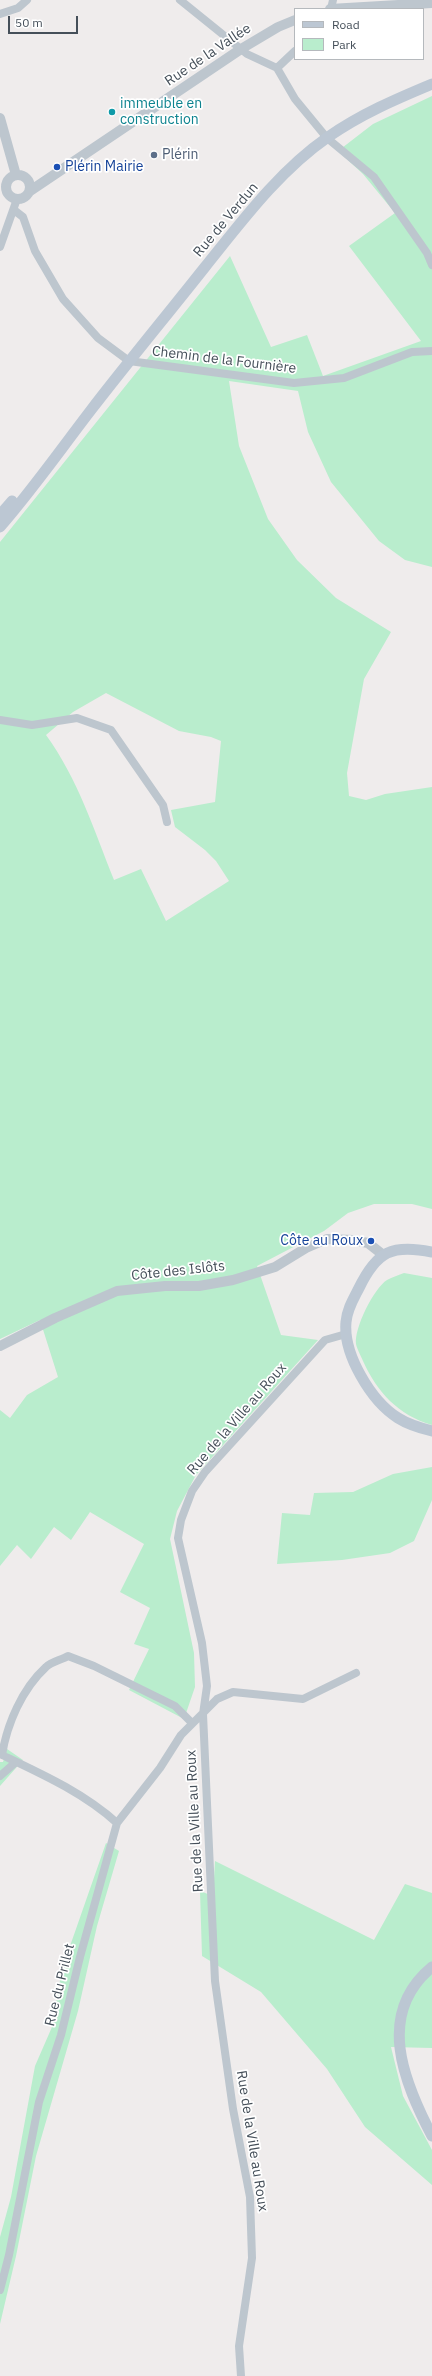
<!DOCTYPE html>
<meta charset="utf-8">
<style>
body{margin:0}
#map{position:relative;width:432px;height:2376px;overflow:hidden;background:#efecec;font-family:"IBM Plex Sans",sans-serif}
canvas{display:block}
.legend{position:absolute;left:294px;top:8px;width:130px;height:52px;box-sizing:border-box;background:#fff;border:1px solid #b5b9bd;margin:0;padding:5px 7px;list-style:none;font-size:12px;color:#454f59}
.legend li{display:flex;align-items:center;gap:8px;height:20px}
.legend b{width:20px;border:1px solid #b5b9bd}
.scale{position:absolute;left:8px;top:16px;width:70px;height:18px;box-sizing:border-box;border:2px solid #454f59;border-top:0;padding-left:5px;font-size:12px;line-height:14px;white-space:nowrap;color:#454f59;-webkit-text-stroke:3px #fff;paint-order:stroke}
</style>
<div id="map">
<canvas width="432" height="2376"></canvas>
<ul class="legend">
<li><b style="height:5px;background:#bcc7d3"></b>Road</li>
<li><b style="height:11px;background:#b9edcd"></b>Park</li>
</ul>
<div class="scale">50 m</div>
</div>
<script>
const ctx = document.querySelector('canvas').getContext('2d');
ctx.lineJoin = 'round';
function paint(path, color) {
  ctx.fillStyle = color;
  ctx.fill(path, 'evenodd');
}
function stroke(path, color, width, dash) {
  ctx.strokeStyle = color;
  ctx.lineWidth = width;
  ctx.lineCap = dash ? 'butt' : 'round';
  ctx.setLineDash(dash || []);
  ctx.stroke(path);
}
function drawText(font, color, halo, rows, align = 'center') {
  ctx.font = font + ' "IBM Plex Sans",sans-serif';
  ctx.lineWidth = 3.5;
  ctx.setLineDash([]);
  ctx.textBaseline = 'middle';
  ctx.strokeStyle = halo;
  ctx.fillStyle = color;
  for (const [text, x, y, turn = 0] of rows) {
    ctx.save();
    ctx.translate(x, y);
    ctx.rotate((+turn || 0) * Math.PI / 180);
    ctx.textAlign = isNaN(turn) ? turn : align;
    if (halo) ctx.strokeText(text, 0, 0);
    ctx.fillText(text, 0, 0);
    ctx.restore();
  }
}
paint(new Path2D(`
 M432,96V567L405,560L379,541L331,482L308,432L298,391L229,381L239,446L268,519L297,560L336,598L391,632L364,679L347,773L349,796L366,800L385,794L432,787V1209L412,1204H374L348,1213L324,1231L257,1266L281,1335L318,1340L196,1475L177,1511L170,1539L194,1653L195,1687L184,1719L129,1690L149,1649L134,1644L150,1608L120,1592L144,1544L90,1512L71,1540L54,1527L31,1559L17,1545L0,1566V1410L10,1418L27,1395L58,1377L40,1320L0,1339V542L230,256L271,347L307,335L323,376L421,341L349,246L395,213L363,174L338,151L373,124ZM106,693L179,731L211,737L221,741L215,802L171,810L175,827L205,850L216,861L229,881L166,921L141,869L114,880C94,830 78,779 46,735L73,712Z
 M404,1273L432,1278V1425C398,1415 377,1392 363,1361C361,1356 357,1349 356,1344C354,1328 374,1288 387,1280C392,1277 399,1275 404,1273Z
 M432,1467V1500L414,1541L390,1553L342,1560L277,1564L282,1513L310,1515L314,1493L353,1492L393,1474Z
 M7,1749L23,1760L0,1786V1762H3Z
 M106,1843L119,1851L97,1926L78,2011L36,2156L16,2256L0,2324V2237L11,2197L35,2066L52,2027L62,1969Z
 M215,1861L374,1940L405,1884L432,1893V2048L391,2047L403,2096L432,2150V2185L365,2127L327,2069L261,1992L202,1956L200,1891L213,1896Z`), '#b9edcd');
stroke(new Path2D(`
 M180,0L247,54L277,68L295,99L327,138L374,177L427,253L432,265
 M331,9L333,0
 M0,14L18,8L27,0
 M277,68L295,51
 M14,210L23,217L35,251L63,299L98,338L129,361L294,383L344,378L412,352L432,351
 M0,247L17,199
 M0,720L32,725L77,718L111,730L163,805L167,822
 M0,1776L16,1762
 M117,1823C84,1793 42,1774 2,1755C7,1724 22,1689 46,1667C51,1662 61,1660 68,1656L94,1666L175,1706L192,1723
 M0,2290L9,2255L39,2102L61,2035L80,1957L117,1823L160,1768L181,1735L217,1699L233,1692L303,1699L356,1673
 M241,2376L239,2346L252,2258L250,2197L233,2109L215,1981L203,1714L207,1686L202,1643L178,1538L181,1520L192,1491L205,1472L325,1340L346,1334`), '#bdc6ce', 8);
stroke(new Path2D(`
 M330,9L432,3
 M0,118L16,175
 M6 187a12 12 0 1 1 24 0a12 12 0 1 1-24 0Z
 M30,191L241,49L278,27L295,20
 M0,1346L55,1318L117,1291L165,1286H199L233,1280L275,1267L306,1248L327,1239L353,1240L368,1243L382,1254`), '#bdc6ce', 10);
stroke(new Path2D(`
 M0,515L12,501
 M0,527C33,489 61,449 91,410C128,362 167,315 205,267C242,221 279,171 328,137C361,114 396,99 432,84
 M432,1252C392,1244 377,1251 359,1288C354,1298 347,1309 346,1322C343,1354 371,1401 398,1418C409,1425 420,1428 432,1431
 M432,1967C375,2014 404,2082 432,2136`), '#bcc7d3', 11);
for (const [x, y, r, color] of [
 [112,112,4,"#0f9aa8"],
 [154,155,4,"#5c6f8a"],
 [57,167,4,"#1a4fb4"],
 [371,1241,4,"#1a4fb4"]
]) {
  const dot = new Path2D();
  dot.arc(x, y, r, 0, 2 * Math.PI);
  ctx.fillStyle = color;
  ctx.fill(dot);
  stroke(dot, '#fff', 1.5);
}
drawText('14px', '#454f59', '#fff', [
 ["Rue de la Vallée",208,55,-34],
 ["Rue de Verdun",226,220,-50],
 ["Chemin de la Fournière",224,360,7],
 ["Côte des Islôts",178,1271,-6],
 ["Rue de la Ville au Roux",237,1419,-49],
 ["Rue de la Ville au Roux",195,1821,-93],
 ["Rue du Prillet",60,1985,-76],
 ["Rue de la Ville au Roux",252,2141,81]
]);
drawText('14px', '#0d838f', '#fff', [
 ["immeuble en",120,104],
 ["construction",120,120]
], 'left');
drawText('14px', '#4e5e75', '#fff', [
 ["Plérin",162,155]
], 'left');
drawText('14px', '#164399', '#fff', [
 ["Plérin Mairie",65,167],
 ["Côte au Roux",363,1241,"right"]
], 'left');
</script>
